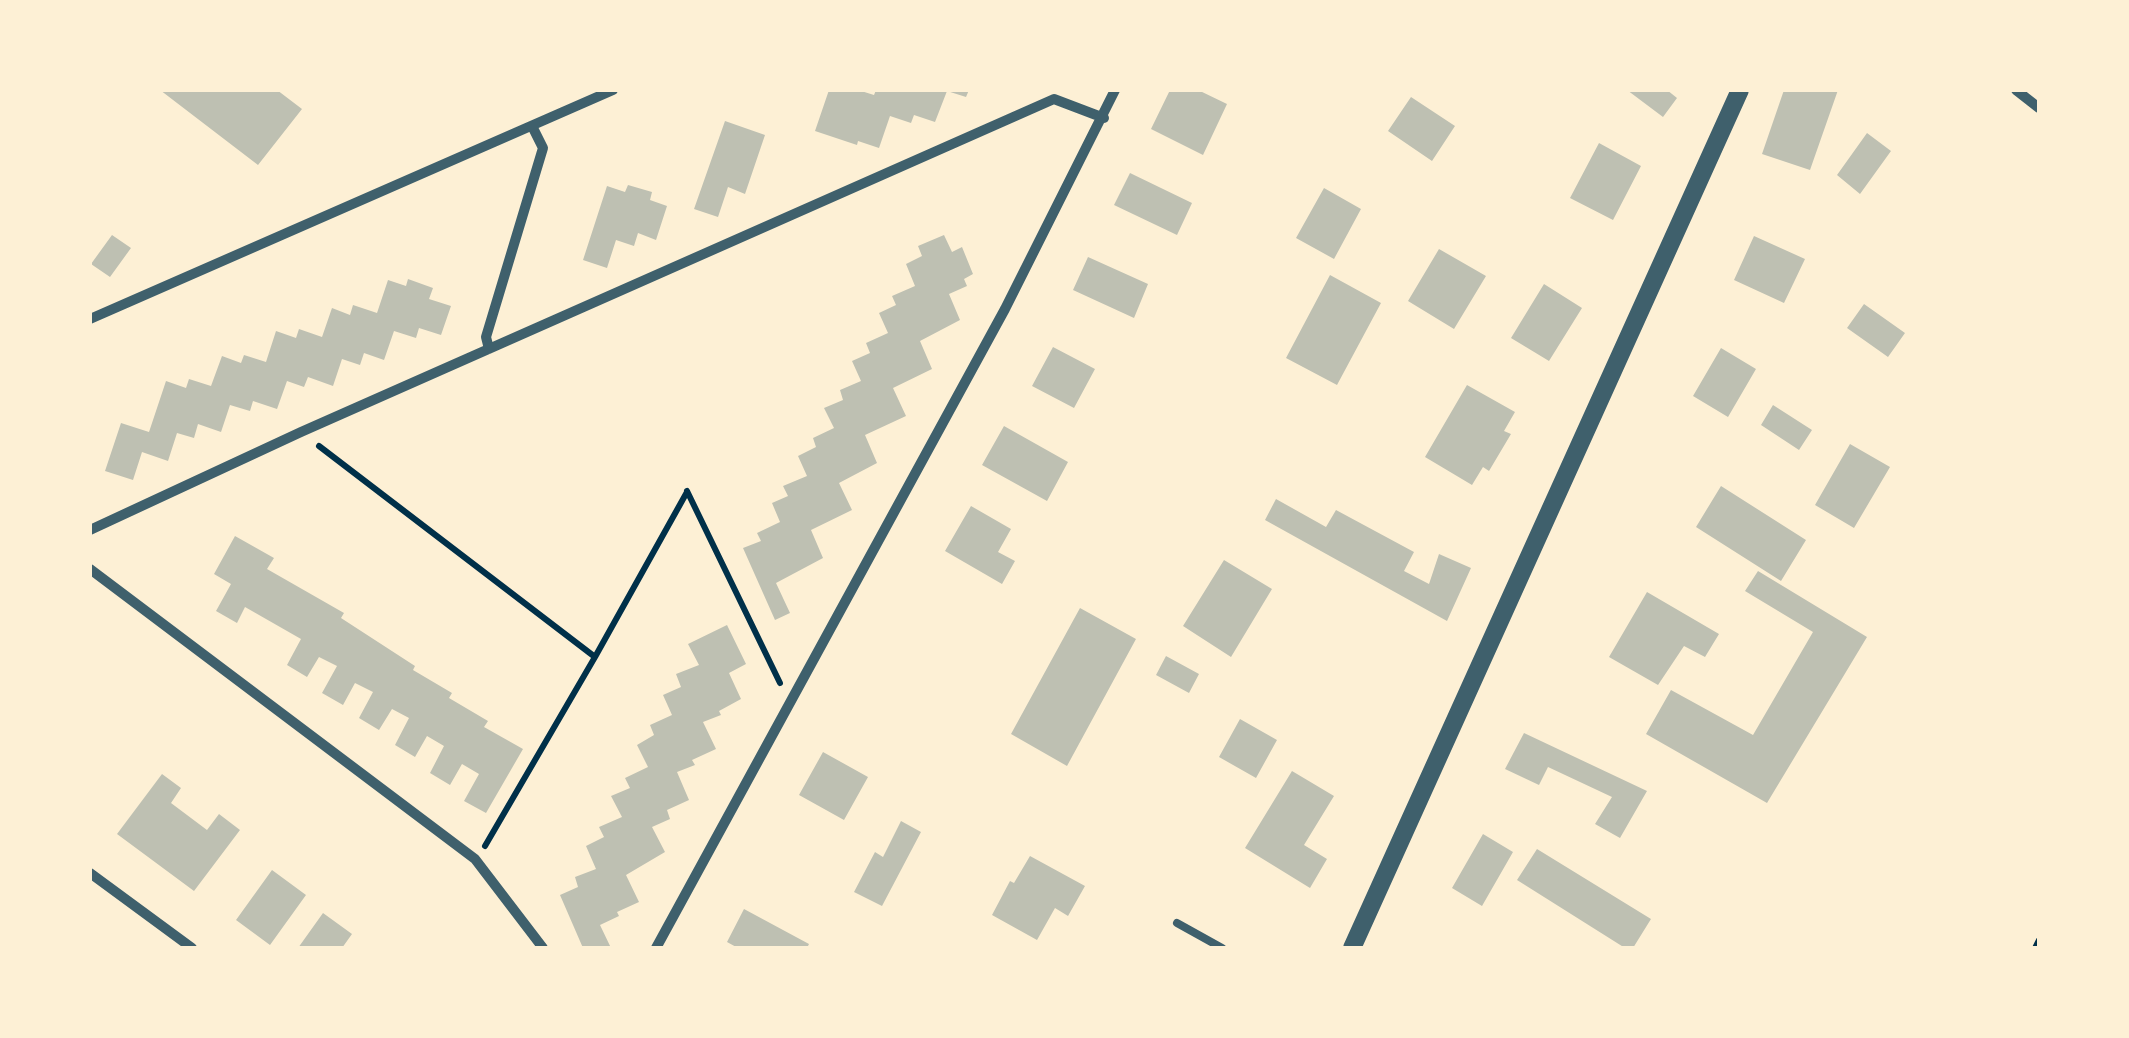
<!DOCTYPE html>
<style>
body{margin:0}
#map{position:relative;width:2129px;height:1038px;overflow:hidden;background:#fdf0d5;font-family:Jost,sans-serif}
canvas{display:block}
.frame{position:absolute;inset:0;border:92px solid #fdf0d5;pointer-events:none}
</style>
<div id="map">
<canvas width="2129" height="1038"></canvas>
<div class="frame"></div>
</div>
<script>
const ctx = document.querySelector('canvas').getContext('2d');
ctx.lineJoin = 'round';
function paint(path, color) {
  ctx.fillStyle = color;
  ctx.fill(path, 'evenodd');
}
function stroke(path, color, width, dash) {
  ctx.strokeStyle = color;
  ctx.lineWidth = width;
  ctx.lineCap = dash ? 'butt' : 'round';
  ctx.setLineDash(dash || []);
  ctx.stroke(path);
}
paint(new Path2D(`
 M160,90H277L302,109L258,165Z
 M829,90H858L874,95L876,90H969L966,97L947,91L935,122L914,115L911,123L890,116L879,148L858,141L857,145L815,131Z
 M1170,90H1198L1227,104L1203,155L1151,129Z
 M1627,90H1667L1677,98L1663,117Z
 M1784,90H1838L1810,170L1762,154Z
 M1411,97L1455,126L1432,161L1388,131Z
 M725,121L765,135L745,194L728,187L718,217L694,209Z
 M1867,133L1891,151L1860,194L1837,175Z
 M1599,143L1641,166L1613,220L1570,198Z
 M1130,173L1192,203L1177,235L1114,205Z
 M628,185L652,192L650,200L667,206L656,240L638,233L634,246L616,240L607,268L583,260L607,186L625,192Z
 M1324,188L1361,209L1334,259L1296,238Z
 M112,235L131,248L110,277L91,264Z
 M944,235L952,252L962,247L973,274L964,279L967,286L949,294L960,320L920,341L932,369L893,388L906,416L865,435L877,463L839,483L852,510L811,530L823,558L776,583L790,613L775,620L743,548L761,541L757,533L780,522L772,503L788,496L783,486L807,476L798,456L816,447L813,438L834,428L824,408L843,400L840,390L861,381L852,361L870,353L866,343L888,333L879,313L896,305L892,296L915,286L906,264L922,256L918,246Z
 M1754,236L1805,259L1784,303L1734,280Z
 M1439,249L1486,276L1454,329L1408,301Z
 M1088,257L1148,284L1134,318L1073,290Z
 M1330,275L1381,303L1337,385L1286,358Z
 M408,279L433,288L429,299L451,306L441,335L419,328L416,338L394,331L384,360L364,353L360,365L342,359L333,386L308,377L304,387L287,381L277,409L253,401L250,411L230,405L221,432L198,424L194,438L177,433L168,461L142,452L133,480L105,471L121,423L149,432L166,381L186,388L189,379L211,386L222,356L241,363L244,355L266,362L276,331L296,338L299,329L322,337L332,308L350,315L353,305L377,313L388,280L406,286Z
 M1544,284L1582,308L1549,361L1511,338Z
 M1864,304L1905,333L1888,357L1847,328Z
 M1053,347L1095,369L1074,408L1032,386Z
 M1721,348L1756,369L1728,417L1693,396Z
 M1467,385L1515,412L1504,431L1511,434L1489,471L1483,467L1472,485L1425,457Z
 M1773,405L1812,430L1799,450L1761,425Z
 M1004,426L1068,462L1047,501L982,465Z
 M1850,444L1890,467L1854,528L1815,505Z
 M1721,486L1806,540L1781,581L1696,527Z
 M1276,499L1326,527L1336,510L1414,552L1404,571L1429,584L1439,554L1471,568L1447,621L1265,520Z
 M971,506L1011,529L998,552L1015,561L1002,584L945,551Z
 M235,536L274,558L267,569L344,613L341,618L415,666L413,670L452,693L449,698L488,721L484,727L523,749L486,813L464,801L479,774L462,764L450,785L430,773L444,746L427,736L415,757L395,745L409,718L392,709L379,730L359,718L373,692L355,683L343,705L322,693L337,666L319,657L307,677L287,665L301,639L245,607L237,623L216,611L231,584L214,574Z
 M1224,560L1272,589L1231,657L1183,626Z
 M1758,571L1867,637L1767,803L1646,734L1671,690L1753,735L1813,632L1745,591Z
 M1647,592L1719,634L1705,657L1684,646L1658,685L1609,657Z
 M1080,608L1136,639L1067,766L1011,734Z
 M727,625L746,664L729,673L741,699L719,711L721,715L703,722L716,749L692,760L695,765L677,772L689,800L667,810L670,819L652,827L665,852L626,875L639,902L617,912L619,916L600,925L611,948H583L560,895L578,887L575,877L596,869L586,846L604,837L599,827L622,817L611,796L630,788L625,778L648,767L637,745L654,735L650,725L672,715L663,695L681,687L676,674L699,665L688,644Z
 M1166,656L1199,674L1189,693L1156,675Z
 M1240,719L1277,740L1256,778L1219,757Z
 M1524,733L1647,791L1620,838L1595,824L1612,797L1548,767L1539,785L1505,769Z
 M823,752L868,777L844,820L799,795Z
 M1292,771L1334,796L1304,845L1327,859L1310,888L1245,848Z
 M162,774L181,788L171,803L207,830L219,814L240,830L194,891L117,834Z
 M901,821L921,832L882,906L854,892L875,852L883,857Z
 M1483,834L1513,852L1482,906L1452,888Z
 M1537,849L1651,919L1633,948H1625L1517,880Z
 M1030,856L1085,886L1068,916L1055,908L1037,940L992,915L1010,881L1014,883Z
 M272,870L306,895L270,945L236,920Z
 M744,909L809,944L807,948H738L727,942Z
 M323,913L352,934L342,948H298Z`), '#bec0b2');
stroke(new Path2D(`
 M319,446L595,657L485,846
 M687,491L780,683
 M595,657L687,492
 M2035,948L2039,940`), '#003049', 6);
stroke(new Path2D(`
 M1177,923L1222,948`), '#3f606c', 8);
stroke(new Path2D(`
 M2016,90L2039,108
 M90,319L613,90
 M489,349L486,337L543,148L532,126
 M90,530L301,432L1054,99L1104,118
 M90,569L475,859L543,948
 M90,873L192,948
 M656,948L1005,309L1115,90`), '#3f606c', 10);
stroke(new Path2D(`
 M1352,948L1740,90`), '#3f606c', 18);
</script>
